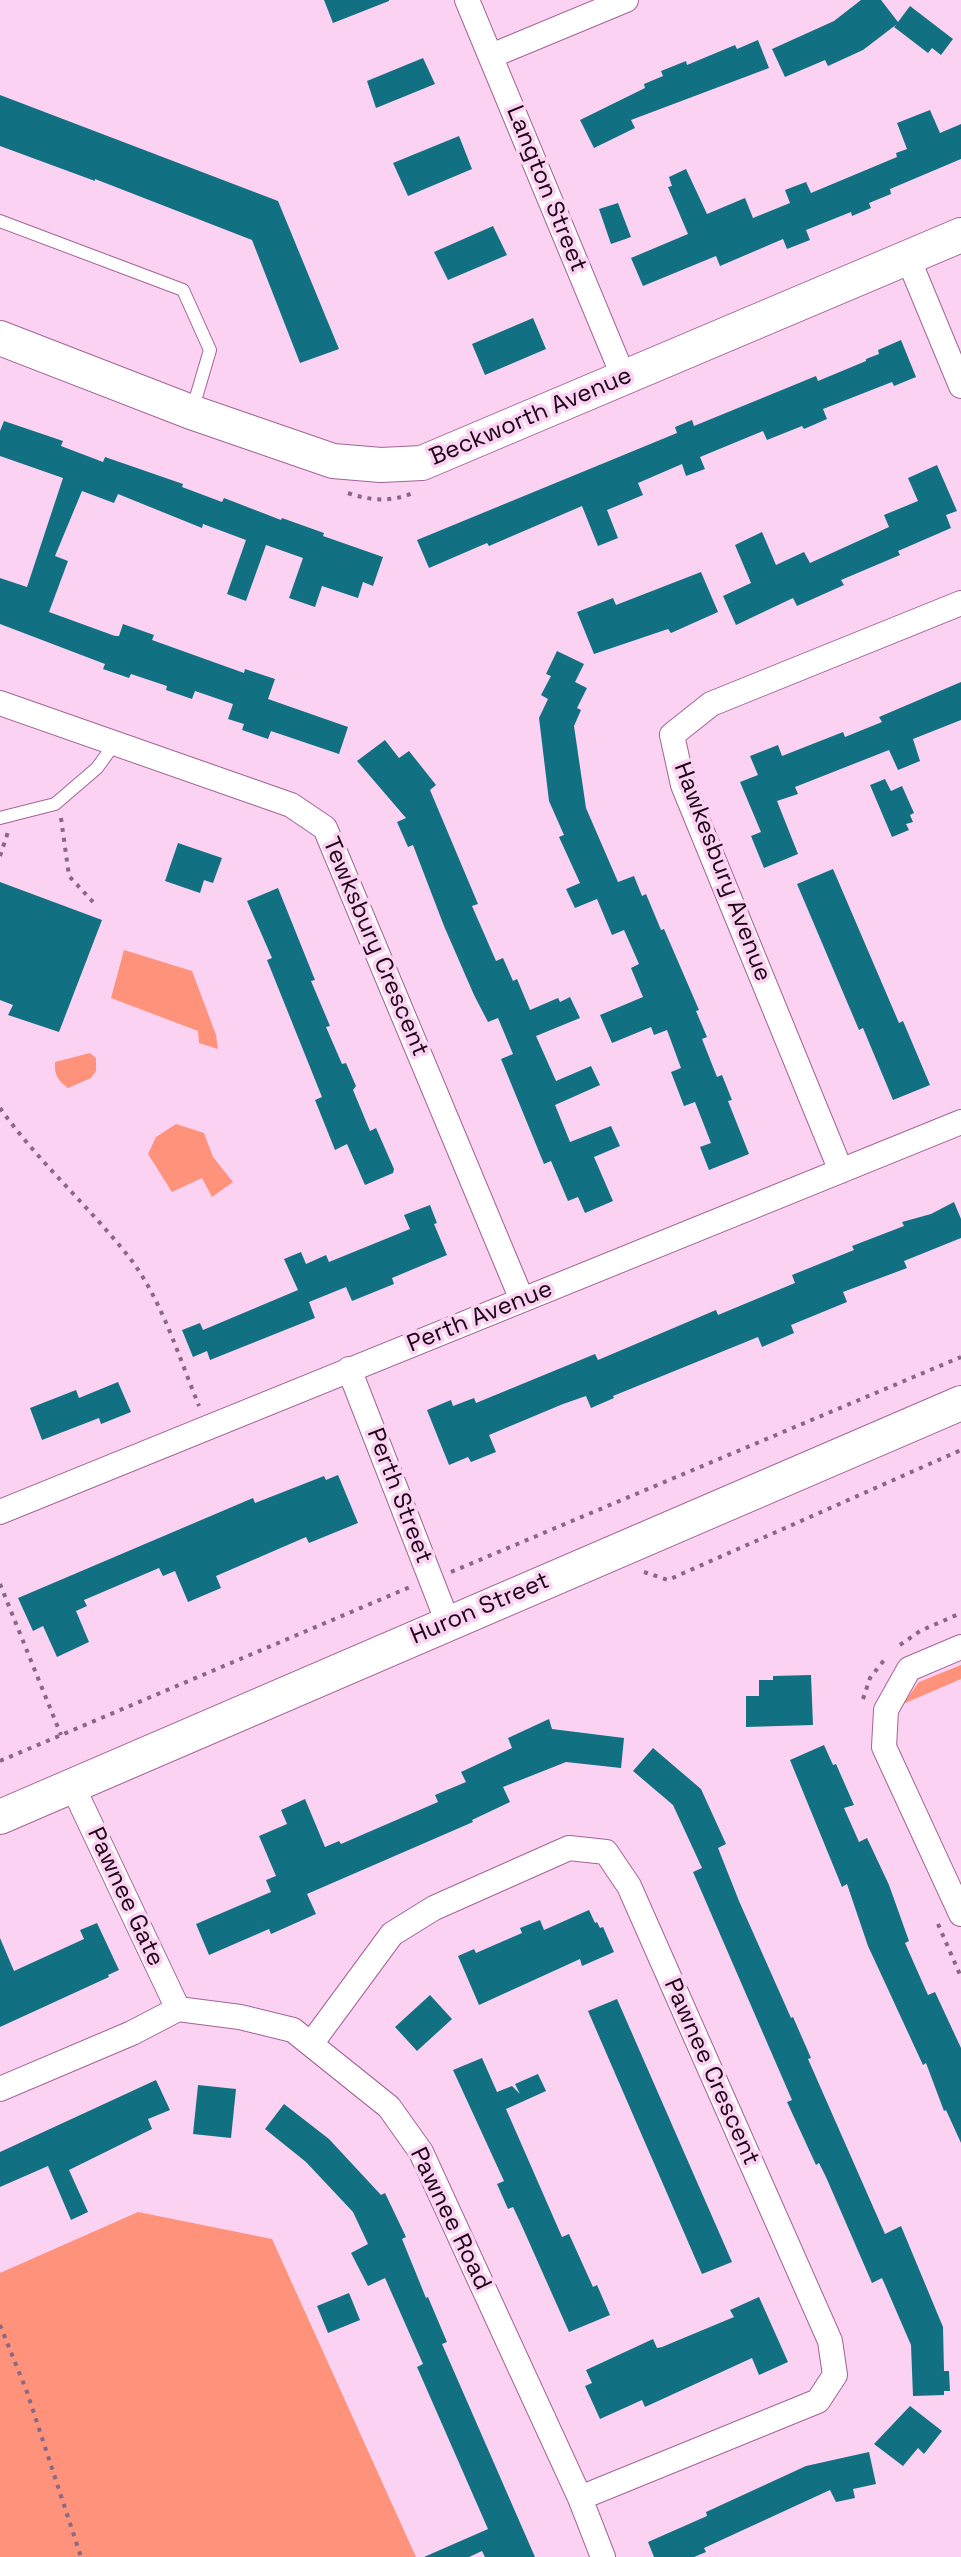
<!DOCTYPE html>
<style>
body{margin:0}
canvas{display:block;background:#fcd2f3}
</style>
<canvas width="961" height="2557"></canvas>
<script>
const ctx = document.querySelector('canvas').getContext('2d');
ctx.lineJoin = 'round';
function paint(path, color) {
  ctx.fillStyle = color;
  ctx.fill(path, 'evenodd');
}
function stroke(path, color, width, dash) {
  ctx.strokeStyle = color;
  ctx.lineWidth = width;
  ctx.lineCap = dash ? 'butt' : 'round';
  ctx.setLineDash(dash || []);
  ctx.stroke(path);
}
function drawText(font, color, halo, rows, align = 'center') {
  ctx.font = font + ' "Space Grotesk",sans-serif';
  ctx.lineWidth = 7;
  ctx.setLineDash([]);
  ctx.textBaseline = 'middle';
  ctx.strokeStyle = halo;
  ctx.fillStyle = color;
  for (const [text, x, y, turn = 0] of rows) {
    ctx.save();
    ctx.translate(x, y);
    ctx.rotate((+turn || 0) * Math.PI / 180);
    ctx.textAlign = isNaN(turn) ? turn : align;
    if (halo) ctx.strokeText(text, 0, 0);
    ctx.fillText(text, 0, 0);
    ctx.restore();
  }
}
paint(new Path2D(`
 M124,950L192,971L216,1035L218,1049L199,1043L198,1031L111,998Z
 M90,1053L96,1058V1071L91,1078L68,1088C58,1081 54,1074 55,1062Z
 M176,1124L204,1133L213,1157L233,1182L212,1197L202,1178L172,1192L148,1154L156,1137Z
 M961,1665V1679L903,1704L919,1682Z
 M138,2212L272,2239L416,2557H0V2273Z`), '#fe927a');
paint(new Path2D(`
 M324,0H389V1L333,23Z
 M861,0H881L898,22L910,6L953,39L941,55L932,48L928,53L894,27L897,24L863,50L828,66L825,60L785,77L772,49L834,21Z
 M758,40L769,68L631,120L635,128L594,148L580,120L645,88L644,84L663,76L661,71L686,61L687,65L735,45L737,49Z
 M423,58L435,84L376,108L367,81Z
 M0,95L278,201L339,349L300,363L252,240L95,179V181L0,146Z
 M930,110L940,133L961,124V159L890,189L891,194L869,203L871,208L852,216L851,212L806,230L810,240L787,249L783,239L720,266L716,256L643,286L631,258L688,234L668,187L672,186L669,177L686,169L707,214L745,198L753,218L790,203L785,190L806,182L811,193L897,157L896,153L907,149L897,123Z
 M459,136L472,169L408,196L393,163Z
 M618,203L631,237L611,244L599,209Z
 M493,226L507,255L448,280L434,252Z
 M533,318L546,349L485,375L472,344Z
 M901,340L916,377L894,386L892,382L823,409L827,419L804,429L802,426L767,440L763,431L700,457L705,469L686,476L682,464L638,483L643,495L607,510L618,538L598,546L582,506L489,546L487,543L429,568L417,540L677,433L675,427L692,420L694,426L816,376L818,381L866,361V359L879,354L878,350Z
 M4,421L63,441L61,446L103,462L105,457L183,484L182,487L222,502L224,498L281,520L282,518L324,533L323,536L383,557L373,586L363,582L358,598L322,586L315,607L289,598L303,558L266,545L246,601L227,594L246,540L203,524L202,528L118,494L114,503L82,491L55,556L68,561L49,612L115,636H119L123,624L154,635L152,640L244,673L245,669L275,679L268,699L348,727L339,754L271,731L268,739L242,730L244,724L228,719L233,704L195,691L192,699L166,690L167,686L131,674L129,678L103,669L105,664L0,624V578L27,587L63,478L0,456V431Z
 M937,465L957,511L946,515L951,528L898,551L900,555L841,580L844,585L797,606L793,598L736,625L723,596L751,583L735,545L762,532L776,565L804,552L810,563L889,527L884,515L918,501L908,478Z
 M701,572L718,612L671,633L668,629L594,654L577,612L613,598L616,605Z
 M557,651L584,664L575,682L587,688L577,708L581,710L574,726L586,808L618,882L634,876L642,896L646,894L661,930L664,929L699,1010L696,1011L707,1037L702,1039L717,1077L722,1075L732,1100L728,1101L749,1154L709,1170L700,1147L711,1143L695,1102L684,1106L671,1072L681,1068L667,1030L654,1035L651,1027L612,1043L600,1015L643,997L631,968L639,964L624,930L612,935L597,899L575,908L566,889L580,883L559,837L564,835L549,801L539,718L548,699L541,695L551,676L546,674Z
 M961,682V720L913,739L920,761L898,770L889,750L795,787L798,794L777,801L798,854L764,868L751,836L761,832L740,782L758,775L750,756L778,745L782,756L843,732L845,737L882,722L879,717Z
 M385,740L399,758L409,751L436,785L430,790L478,904L472,906L496,961L503,958L513,981L517,979L530,1010L558,998L560,1002L570,997L580,1018L536,1036L556,1081L591,1066L600,1085L555,1105L570,1142L611,1126L620,1146L594,1157L613,1201L585,1213L578,1197L568,1201L551,1161L544,1164L501,1059L513,1054L498,1018L488,1022L474,995L444,926L413,845L408,847L397,822L406,818L357,761Z
 M885,779L891,791L902,786L914,813L910,815L913,822L906,824L909,830L892,837L870,785Z
 M178,843L222,858L213,883L204,880L200,893L165,881Z
 M833,869L899,1023L903,1021L930,1085L893,1100L863,1028L859,1030L797,884Z
 M0,882L102,920L59,1032L8,1015L13,1005L0,1000Z
 M278,888L315,980L311,981L330,1026L326,1027L342,1064L346,1063L356,1086L353,1090L370,1131L376,1128L394,1169L393,1173L365,1185L347,1144L335,1150L315,1100L322,1097L267,960L272,958L247,901Z
 M954,1202L961,1219V1238L904,1261L907,1268L843,1292L847,1302L791,1325L794,1333L762,1347L758,1337L613,1396L614,1398L591,1408L586,1396L563,1404L489,1435L496,1452L471,1462L468,1457L449,1465L427,1410L451,1400L453,1406L474,1398L476,1403L595,1354L598,1360L716,1310L718,1315L795,1283L792,1275L854,1250L852,1246L904,1226L902,1222L931,1214Z
 M430,1205L437,1223L434,1224L447,1255L392,1278L394,1284L352,1301L346,1287L309,1302L315,1318L210,1360L207,1351L193,1357L182,1330L200,1323L203,1330L298,1290L284,1259L301,1252L306,1264L326,1255L329,1262L410,1229L404,1215Z
 M118,1382L131,1412L101,1424L99,1418L42,1440L30,1408L76,1390L79,1398Z
 M338,1475L358,1523L309,1543L306,1537L216,1576L221,1588L188,1602L175,1571L163,1576L159,1568L84,1600L87,1606L76,1611L89,1642L57,1657L43,1626L33,1631L18,1598L253,1498L255,1503L324,1476L326,1480Z
 M811,1675L813,1725L746,1727V1696H759V1680H773V1676Z
 M549,1719L552,1729L624,1738L621,1768L566,1762L503,1787L510,1802L472,1820L473,1822L307,1894L316,1914L271,1934L269,1929L209,1955L196,1924L271,1892L266,1880L276,1876L259,1836L287,1824L281,1810L305,1799L325,1847L339,1841L341,1844L438,1802L435,1795L466,1782L461,1772L512,1748L508,1738Z
 M824,1745L833,1765L836,1764L854,1805L844,1808L859,1842L867,1838L889,1885L909,1941L905,1943L928,1995L935,1992L961,2048V2143L946,2110L944,2111L926,2063L923,2065L868,1946L847,1884L842,1887L790,1760Z
 M653,1748L701,1789L726,1844L718,1848L739,1901L791,2018L793,2017L811,2058L808,2059L885,2234L901,2226L943,2327L944,2371H949L950,2391H944V2395L913,2396L911,2345L882,2278L872,2283L826,2177L819,2163L816,2165L787,2102L792,2100L693,1872L702,1868L673,1805L633,1771Z
 M589,1910L595,1923L597,1922L600,1928L603,1927L614,1952L582,1966L580,1959L479,2005L458,1956L474,1949L476,1953L522,1933L520,1928L540,1920L544,1930Z
 M97,1923L119,1970L108,1975L109,1977L0,2027V1938L14,1971L84,1939L80,1930Z
 M430,1995L452,2019L417,2051L395,2027Z
 M617,1999L732,2262L702,2274L588,2011Z
 M482,2058L497,2092L512,2086L520,2094L515,2084L538,2074L546,2091L506,2109L562,2237L569,2234L593,2287L597,2285L610,2315L569,2332L521,2224L513,2207L508,2209L497,2184L504,2181L453,2070Z
 M156,2080L170,2110L148,2119L152,2129L69,2170L88,2212L71,2220L48,2166L0,2187V2152Z
 M198,2085L236,2089L231,2138L193,2134Z
 M284,2104L329,2139L381,2195L385,2193L406,2237L402,2239L426,2298L428,2297L447,2342L442,2344L535,2557H485L482,2551L469,2557H424L488,2529L417,2367L423,2364L385,2278L368,2286L351,2253L368,2244L353,2212L306,2162L265,2129Z
 M349,2293L360,2320L328,2333L317,2306Z
 M759,2297L788,2362L759,2375L752,2358L645,2407L642,2400L600,2419L585,2386L592,2383L586,2370L653,2339L657,2348L662,2347L734,2317L730,2310Z
 M910,2406L942,2431L924,2454L918,2448L903,2466L874,2444Z
 M869,2452L876,2484L853,2489L855,2498L836,2502L830,2490L704,2548L706,2552L694,2557H654L648,2542L707,2516L706,2512L806,2466Z`), '#117081');
const lane = new Path2D(`
 M0,221L183,290L210,350L192,411
 M0,818L55,804L97,768L115,743`);
const street = new Path2D(`
 M467,0L624,378
 M491,56L626,0
 M908,258L961,386
 M0,703L291,805L325,828L522,1300
 M841,1171L683,785L672,735L711,704L961,603
 M349,1369L448,1623
 M0,1512L961,1122
 M961,1647L909,1669L886,1710L884,1747L961,1914
 M72,1785L178,2009
 M311,2044L392,1934L434,1908L569,1848L606,1852L629,1886L830,2341L835,2375L818,2401L580,2498
 M0,2089L132,2033L178,2009L240,2017L293,2030L389,2107L421,2152L580,2498L603,2557`);
const secondary = new Path2D(`
 M0,338L191,412L333,461L381,465L422,463L961,235
 M0,1817L961,1403`);
stroke(lane, '#a26497', 14);
stroke(street, '#a26497', 26);
stroke(secondary, '#a26497', 36);
stroke(new Path2D(`
 M348,493C371,501 391,502 413,493
 M61,818L69,876L93,902
 M0,856L8,832
 M0,1108C39,1163 91,1208 132,1261C162,1301 180,1360 199,1406
 M451,1572L961,1357
 M644,1572L668,1580L961,1450
 M0,1584L61,1735
 M900,1645L920,1631L961,1613
 M863,1699L870,1678L885,1659
 M0,1761L410,1587
 M938,1924L961,1977
 M0,2325L27,2392L81,2557`), '#886882', 4, [4, 6]);
stroke(lane, '#fff', 12);
stroke(street, '#fff', 24);
stroke(secondary, '#fff', 34);
drawText('24px', '#1a0416', '#fcd2f3', [
 ["Langton Street",546,189,68],
 ["Beckworth Avenue",531,417,-23],
 ["Hawkesbury Avenue",722,872,69],
 ["Tewksbury Crescent",375,947,67],
 ["Perth Avenue",480,1317,-22],
 ["Perth Street",399,1496,69],
 ["Huron Street",480,1609,-23],
 ["Pawnee Gate",125,1897,65],
 ["Pawnee Crescent",711,2072,66],
 ["Pawnee Road",450,2219,64]
]);
</script>
